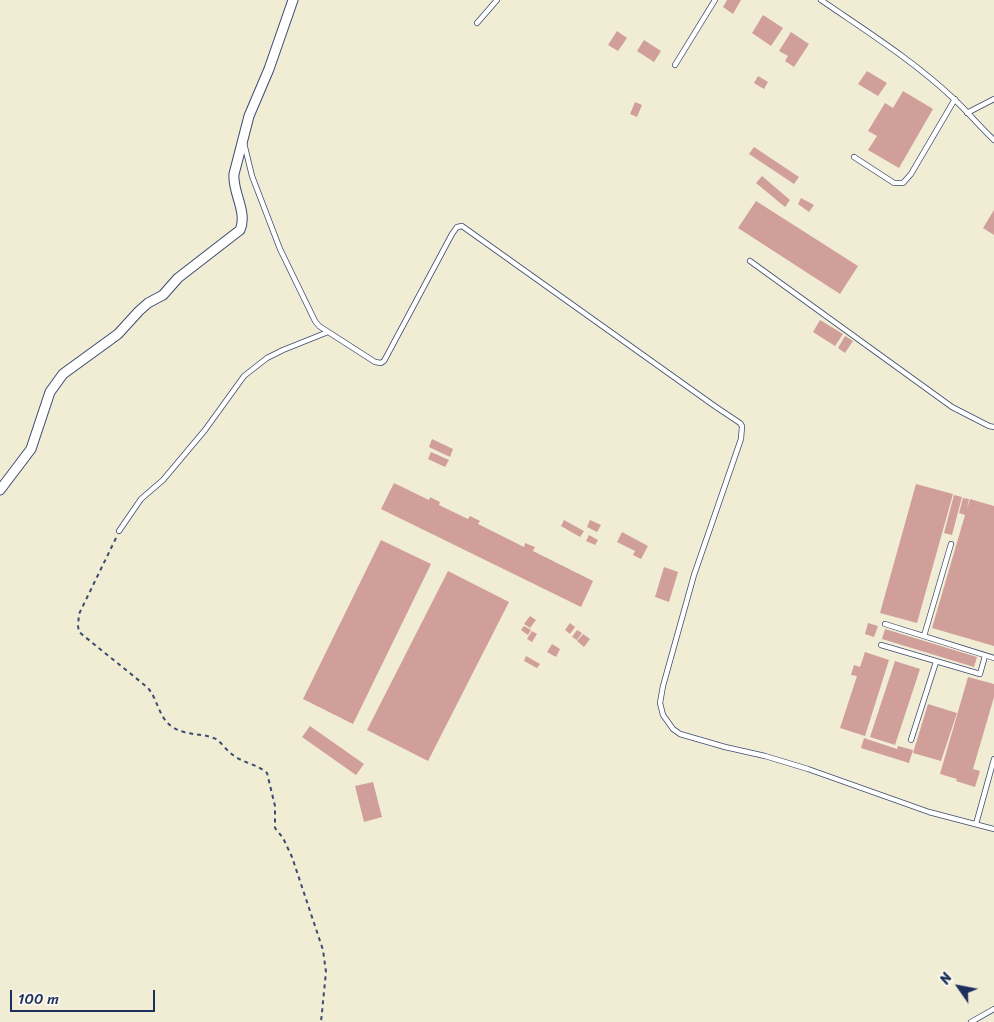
<!DOCTYPE html>
<style>
body{margin:0}
#map{position:relative;width:994px;height:1022px;overflow:hidden;background:#f1ecd4;font-family:Sriracha,sans-serif}
canvas{display:block}
.north{position:absolute;left:934px;top:962px;width:50px;height:50px;-webkit-text-stroke:4px #fbf7ec;paint-order:stroke;rotate:303deg;font-size:14px;font-weight:700;line-height:20px;text-align:center;color:#1b2f5e}
.north::after{content:'';display:block;margin:auto;width:18px;height:22px;background:#1b2f5e;clip-path:polygon(50% 0,100% 100%,50% 72%,0 100%)}
.scale{position:absolute;left:10px;top:990px;width:145px;height:22px;box-sizing:border-box;border:2px solid #1b2f5e;border-top:0;padding-left:6px;font-size:15px;line-height:18px;white-space:nowrap;color:#1b2f5e;-webkit-text-stroke:4px #fbf7ec;paint-order:stroke}
</style>
<div id="map">
<canvas width="994" height="1022"></canvas>
<div class="north">N</div>
<div class="scale">100 m</div>
</div>
<script>
const ctx = document.querySelector('canvas').getContext('2d');
ctx.lineJoin = 'round';
function paint(path, color) {
  ctx.fillStyle = color;
  ctx.fill(path, 'evenodd');
}
function stroke(path, color, width, dash) {
  ctx.strokeStyle = color;
  ctx.lineWidth = width;
  ctx.lineCap = dash ? 'butt' : 'round';
  ctx.setLineDash(dash || []);
  ctx.stroke(path);
}
paint(new Path2D(`
 M727,0H741L733,14L723,7Z
 M763,15L783,28L771,46L752,33Z
 M617,31L627,38L618,51L608,45Z
 M791,32L809,44L794,67L785,61L788,56L779,51Z
 M644,40L661,51L654,62L637,51Z
 M867,71L887,83L878,96L858,84Z
 M758,76L768,82L764,89L754,83Z
 M903,91L933,109L899,168L868,150L877,136L868,131L885,103L893,108Z
 M635,102L642,105L637,117L630,114Z
 M754,147L799,177L794,184L749,154Z
 M762,176L790,200L785,207L756,183Z
 M801,198L814,205L809,212L798,204Z
 M756,201L858,266L840,294L738,228Z
 M994,210V235L983,228Z
 M820,320L843,334L835,346L813,332Z
 M845,336L853,341L845,353L838,348Z
 M432,439L453,449L450,457L429,447Z
 M431,452L449,460L445,467L428,459Z
 M394,483L429,500L430,497L440,502L439,505L468,519L470,516L480,521L478,524L524,547L525,543L535,547L533,551L593,581L581,607L381,509Z
 M916,484L953,494L917,623L880,613Z
 M954,495L962,497L952,535L944,533Z
 M963,498L969,499L967,509L970,499L994,506V646L932,628L965,515L959,513Z
 M564,520L584,531L580,537L561,526Z
 M590,520L601,525L597,532L587,527Z
 M622,532L648,546L641,559L633,555L635,551L617,542Z
 M589,535L598,540L595,545L586,541Z
 M381,540L431,564L353,724L303,699Z
 M664,567L678,572L669,602L655,597Z
 M448,571L509,602L428,761L367,730Z
 M530,616L536,620L530,628L524,624Z
 M570,623L575,627L570,634L565,630Z
 M868,623L878,626L874,637L865,634Z
 M524,626L531,630L528,635L521,630Z
 M885,629L977,657L974,667L882,639Z
 M577,630L582,633L577,640L572,637Z
 M532,631L537,634L532,642L527,639Z
 M583,634L590,639L584,647L577,641Z
 M552,644L560,649L556,657L547,652Z
 M865,652L889,660L865,736L840,728L857,676L851,675L854,665L860,667Z
 M526,656L540,664L537,668L524,661Z
 M895,661L920,669L895,745L870,737Z
 M968,677L994,684V697L973,769L980,771L975,787L956,781L957,779L940,774Z
 M928,704L957,713L941,761L913,753Z
 M310,726L364,764L356,775L302,737Z
 M864,738L897,749L898,746L913,750L909,763L861,748Z
 M373,782L382,817L364,822L355,786Z`), '#d19f9a');
const lane = new Path2D(`
 M821,0C866,31 914,61 954,99C968,112 980,127 994,140
 M477,23L497,0
 M675,65L715,0
 M967,113L994,99
 M244,143L252,176L280,249L315,321L319,326L375,362L381,363L384,361L452,234L457,227L462,226L716,407L740,423L742,426L741,439L694,575L663,686L660,703L663,715L673,729L680,734L725,747L765,756L808,769L929,812L994,829
 M854,157L894,183H903L911,174L955,99
 M750,261L952,407L989,426L994,427
 M119,531L141,499L163,480L205,430L244,376L267,358L283,350L328,332
 M885,624L994,658
 M924,636L951,544
 M881,645L980,674L985,656
 M911,740L936,662
 M976,824L994,759
 M971,1022L994,1009`);
const street = new Path2D(`
 M0,490L31,449L50,392L63,374L118,334L139,311L148,303L163,295L178,278L240,230C248,212 232,192 234,174L249,116L269,69L293,0`);
stroke(lane, '#3b4b70', 6);
stroke(street, '#3b4b70', 11);
stroke(new Path2D(`
 M116,538L79,614L78,626L79,632L147,687C158,699 158,716 171,726C187,737 201,732 216,739C222,743 227,751 233,755C243,763 257,764 267,773L275,806V828L283,838L292,857L323,950L326,972L321,1022`), '#3b4b70', 2, [4, 4]);
stroke(lane, '#fff', 4.5);
stroke(street, '#fff', 9);
</script>
